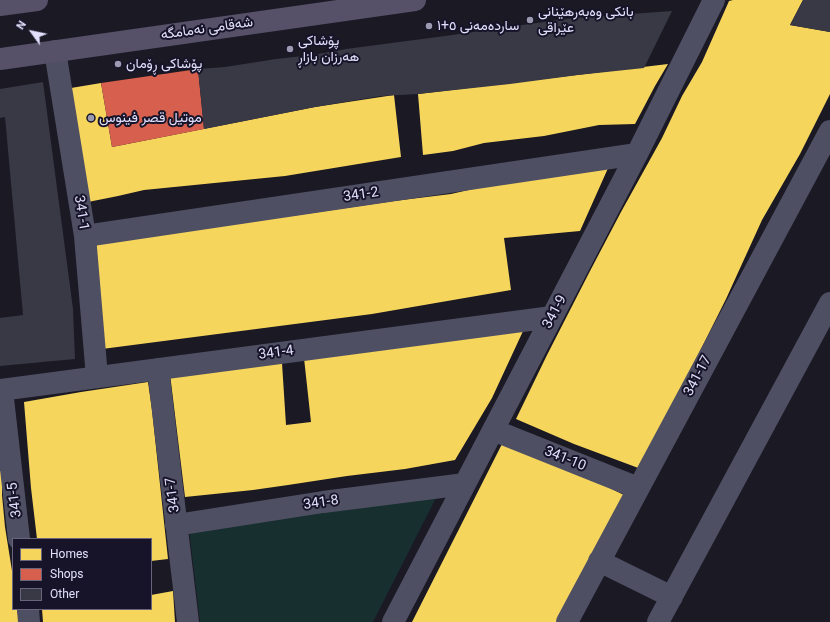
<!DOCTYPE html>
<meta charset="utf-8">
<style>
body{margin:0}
#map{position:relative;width:830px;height:622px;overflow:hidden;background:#1a1924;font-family:Roboto,sans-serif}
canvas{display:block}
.legend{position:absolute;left:12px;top:538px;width:140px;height:72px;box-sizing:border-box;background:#171429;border:1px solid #68657d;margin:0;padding:5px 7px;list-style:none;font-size:12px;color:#e1dffc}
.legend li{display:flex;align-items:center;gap:8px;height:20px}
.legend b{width:20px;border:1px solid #68657d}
.north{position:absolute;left:12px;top:12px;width:40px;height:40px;-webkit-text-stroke:3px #171429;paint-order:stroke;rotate:303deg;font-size:11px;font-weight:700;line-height:16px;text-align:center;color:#e1dffc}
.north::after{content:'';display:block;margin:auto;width:14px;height:18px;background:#e1dffc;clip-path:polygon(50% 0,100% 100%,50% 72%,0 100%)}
</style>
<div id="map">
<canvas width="830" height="622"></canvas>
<ul class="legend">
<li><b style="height:11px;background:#f6d55c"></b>Homes</li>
<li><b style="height:11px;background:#d6604d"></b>Shops</li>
<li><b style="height:11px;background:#393845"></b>Other</li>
</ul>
<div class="north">N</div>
</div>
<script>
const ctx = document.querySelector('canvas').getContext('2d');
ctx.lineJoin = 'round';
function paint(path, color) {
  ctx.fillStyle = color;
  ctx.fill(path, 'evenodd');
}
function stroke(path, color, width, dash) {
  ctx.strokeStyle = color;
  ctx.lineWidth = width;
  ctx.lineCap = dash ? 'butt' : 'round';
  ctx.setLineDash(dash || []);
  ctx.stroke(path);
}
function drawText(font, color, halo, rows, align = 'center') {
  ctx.font = font + ' Roboto,Vazirmatn,sans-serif';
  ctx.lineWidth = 4;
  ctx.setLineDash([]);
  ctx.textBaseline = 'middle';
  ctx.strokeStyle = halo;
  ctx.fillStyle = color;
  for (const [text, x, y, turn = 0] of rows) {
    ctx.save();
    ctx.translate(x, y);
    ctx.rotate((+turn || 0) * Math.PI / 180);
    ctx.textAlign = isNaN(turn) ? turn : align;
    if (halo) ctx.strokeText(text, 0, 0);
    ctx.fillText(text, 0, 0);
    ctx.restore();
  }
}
paint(new Path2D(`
 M438,494L373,622H200L189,529Z`), '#172f2e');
paint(new Path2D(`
 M733,0H803L790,25L830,32V94L800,154L762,220L726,299L641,469L574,444L516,419L547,355L590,271L621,212L662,138L682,96L702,62L729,1Z
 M668,64L655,86L635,124L599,125L544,136L484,143L453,151L423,155L418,94Z
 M101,83L112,147L315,107L394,95L401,157L285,176L144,190L118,196L88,202L71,88Z
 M609,166L580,231L504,238L511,290L372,314L102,349L92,239L291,216L394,201L451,194L499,183Z
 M524,329L492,398L455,460L405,469L347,476L288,485L253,490L185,497L170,374L282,363L286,425L311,422L304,358Z
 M148,382L152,410L168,559L151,561V539H37L31,488L24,402L81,392Z
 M502,444L579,473L628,497L562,622H412Z
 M0,471H1L2,475V495L5,527L13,577V609H17L19,622H0Z
 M173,591L175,622H43L42,609H151V595Z`), '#f6d55c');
paint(new Path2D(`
 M198,69L204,129L112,147L101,83Z`), '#d6604d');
paint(new Path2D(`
 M803,0H830V32L790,25Z
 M672,11L644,68L578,75L510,84L418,94L381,96L315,107L204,129L198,69L225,67L276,59L312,55L346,49L445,36L544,22L575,18Z
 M43,82L73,309L75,359L0,366V318L23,315L5,117L0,118V89Z`), '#393845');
stroke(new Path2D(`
 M55,51L85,236L97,377
 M85,236L637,154
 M158,369L188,622
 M0,390L552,317
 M2,390L19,539
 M493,430L638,488
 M176,525L323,502L465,484
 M599,561L672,597
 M28,609L29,622
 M393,622L637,154L714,0
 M567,622L830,131
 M658,622L830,303`), '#4f4f64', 22);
stroke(new Path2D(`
 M0,5L37,0
 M0,59L415,0`), '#565068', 22);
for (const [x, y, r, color] of [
 [530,20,4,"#9b9ab0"],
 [429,26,4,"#9b9ab0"],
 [290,49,4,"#9b9ab0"],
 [118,64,4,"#9b9ab0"],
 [91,118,4,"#9b9ab0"]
]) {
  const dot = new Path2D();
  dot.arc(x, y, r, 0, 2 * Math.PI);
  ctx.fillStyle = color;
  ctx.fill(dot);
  stroke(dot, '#171429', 1.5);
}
drawText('14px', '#e1dffc', '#171429', [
 ["بانکی وەبەرهێنانی",538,12],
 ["عێراقی",538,28],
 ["ساردەمەنی ٥+١",437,26],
 ["پۆشاکی",298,41],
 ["هەرزان بازاڕ",298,57],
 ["پۆشاکی ڕۆمان",126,64],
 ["موتيل قصر فينوس",99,118]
], 'left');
drawText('14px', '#e1dffc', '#171429', [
 ["شەقامی نەمامگە",207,29,-8],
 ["341-2",361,195,-8],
 ["341-1",81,213,81],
 ["341-9",555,312,-62],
 ["341-4",276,353,-7],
 ["341-17",698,376,-62],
 ["341-10",565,459,22],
 ["341-7",173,495,-97],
 ["341-5",15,500,-97],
 ["341-8",321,503,-8]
]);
</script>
